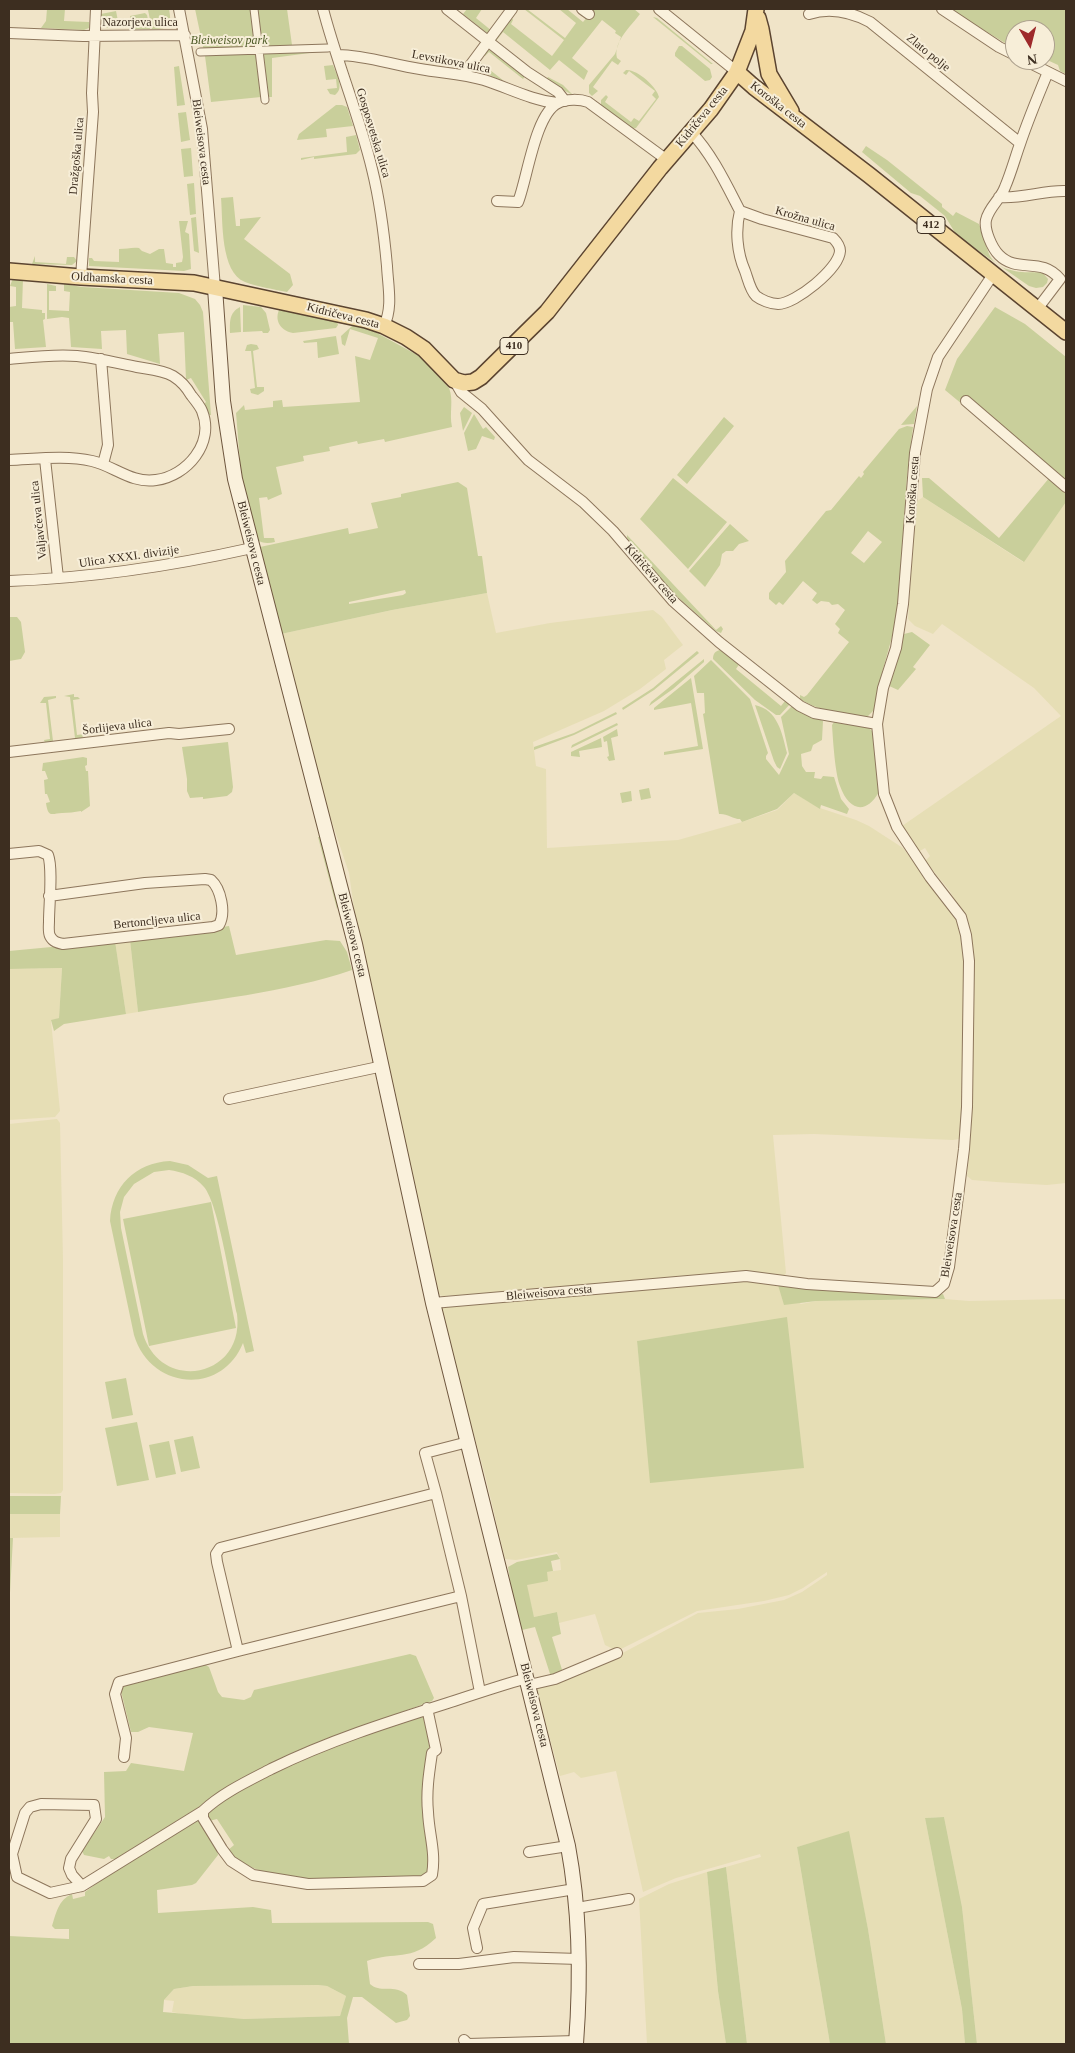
<!DOCTYPE html>
<meta charset="utf-8">
<style>
body{margin:0}
#map{position:relative;width:1075px;height:2053px;overflow:hidden;background:#f0e4c8;font-family:"Times New Roman",serif}
canvas{display:block}
.frame{position:absolute;inset:0;border:10px solid #3d2e20;pointer-events:none}
.north{position:absolute;left:1005px;top:20px;width:50px;height:50px;box-sizing:border-box;background:#f7eed8;border:1px solid #ada18e;border-radius:50%;rotate:172deg;font-size:14px;font-weight:700;line-height:20px;text-align:center;color:#3d2e20}
.north::after{content:'';display:block;margin:auto;width:18px;height:22px;background:#9e2a2b;clip-path:polygon(50% 0,100% 100%,50% 72%,0 100%)}
</style>
<div id="map">
<canvas width="1075" height="2053"></canvas>
<div class="frame"></div>
<div class="north">N</div>
</div>
<script>
const ctx = document.querySelector('canvas').getContext('2d');
ctx.lineJoin = 'round';
function paint(path, color) {
  ctx.fillStyle = color;
  ctx.fill(path, 'evenodd');
}
function stroke(path, color, width, dash) {
  ctx.strokeStyle = color;
  ctx.lineWidth = width;
  ctx.lineCap = dash ? 'butt' : 'round';
  ctx.setLineDash(dash || []);
  ctx.stroke(path);
}
function drawText(font, color, halo, rows, align = 'center') {
  ctx.font = font + ' "Times New Roman",serif';
  ctx.lineWidth = 4;
  ctx.setLineDash([]);
  ctx.textBaseline = 'middle';
  ctx.strokeStyle = halo;
  ctx.fillStyle = color;
  for (const [text, x, y, turn = 0] of rows) {
    ctx.save();
    ctx.translate(x, y);
    ctx.rotate((+turn || 0) * Math.PI / 180);
    ctx.textAlign = isNaN(turn) ? turn : align;
    if (halo) ctx.strokeText(text, 0, 0);
    ctx.fillText(text, 0, 0);
    ctx.restore();
  }
}
paint(new Path2D(`
 M923,497L1023,562L1066,502V1183L1047,1185L996,1182L972,1180L967,1176L971,1132L973,1003L965,916L949,890L925,861L930,856L925,848L918,852L902,826L1061,716L1034,688L942,624L933,634L915,626L908,619L916,502Z
 M487,593L496,633L550,623L653,610L662,617L683,645L664,660L666,669L640,689L604,711L533,742L536,766L546,769L547,848L678,840L742,822L777,810L794,793L820,808L856,820L869,826L903,848L956,918L961,930L964,960L961,1135L959,1139L953,1140L814,1134L773,1135L786,1273L784,1276L443,1296L439,1295L436,1292L389,1067L356,923L349,873L329,813L281,634L392,610Z
 M130,940L138,1012L126,1014L115,941Z
 M62,968L59,1018L51,1021L60,1111L55,1117L9,1120V969Z
 M57,1119L60,1123L63,1259V1490L61,1493L54,1494L9,1493V1124Z
 M745,1281L778,1285L801,1304L816,1301L945,1299L969,1301L1066,1299V2044H977L962,1907L944,1817L925,1818L962,2009L965,2044H886L868,1929L848,1832L797,1847L830,2044H747L726,1867L761,1857L760,1854L676,1878L643,1892L616,1771L581,1778L574,1772L560,1776L537,1691L538,1688L615,1657L698,1613L738,1609L784,1600L802,1592L827,1575V1572L803,1588L789,1595L764,1601L697,1611L617,1651L605,1645L595,1614L559,1623L557,1612L534,1617L526,1585L547,1572L561,1570L560,1559L557,1552L516,1560L505,1559L486,1479L456,1369L442,1307L446,1305ZM787,1318L651,1483L637,1341Z
 M9,1514H60V1537L9,1538Z
 M707,1872L718,1991L726,2044H647L639,1899L669,1884Z
 M318,1985L327,1986L346,1996L340,2016L244,2019L192,2016L172,2012L174,2001L164,2000L174,1989L193,1986Z`), '#e6deb5');
paint(new Path2D(`
 M47,9H65L64,21L89,22V28L84,30L41,28L46,21Z
 M155,9H169C172,26 170,29 152,29L148,10Z
 M195,9H252L261,97L211,102L205,56Z
 M258,9H287L292,45L262,47Z
 M467,9H482L476,18L492,31L490,33H487L463,14Z
 M524,9H527L565,38L576,23L559,9H567L583,22L594,9H634L640,14C631,26 613,42 617,58L621,61L618,65L612,61L593,87L598,91L592,96L589,93V85L615,54L621,37L615,33L616,31L602,20L572,58L588,71L584,80L559,60L550,70L503,32L496,41L495,40L511,16L513,20L511,24L552,56L564,40Z
 M949,9H1066V74L1060,71L1058,65L1045,59V30H1015V49Z
 M116,11L118,21L107,28L102,24L101,14Z
 M145,13L147,15L150,29H133L130,16Z
 M653,17L657,18L713,64H711Z
 M679,46H682L710,69L712,77L710,80L705,81L675,56V53Z
 M488,47L526,75L523,79L489,52L485,56L481,53Z
 M317,52L272,58V97H267L262,53Z
 M476,59L504,81L475,69L473,75L470,73Z
 M333,65C336,74 345,88 335,95L330,94L327,89L337,88L336,79L326,80L324,66Z
 M179,66L185,105L177,106L174,67Z
 M626,70C637,69 657,87 659,97L636,128L632,129L601,106V100L606,95L608,97L605,102L631,122L634,118L639,121L656,99L652,95L655,91L629,71L626,75L623,73Z
 M548,77L563,85L573,95L551,84L546,79Z
 M336,105H342L347,107L353,126L326,129L327,137L297,140L299,134Z
 M186,112L190,140L181,142L178,113Z
 M356,135L360,150L356,154L314,159V157L301,160V158L347,152L346,137Z
 M866,146L887,160L942,204V207L953,216L956,212L979,224C983,233 985,244 989,254C998,273 1024,273 1042,272L1048,279L1047,283L1043,287L1036,288L1029,286L957,236L945,216L920,196L911,193L862,152Z
 M191,148L193,176L184,177L181,149Z
 M194,183L196,214L190,215L187,184Z
 M233,197L236,226H240V219L261,217L244,239L290,274L293,285L287,292C273,289 258,287 245,282C220,272 223,221 221,198Z
 M196,217L199,253L194,251L191,218Z
 M179,221H188L185,232L189,234L191,269L184,271L89,266V258H92L94,261L119,262V249C127,249 132,247 139,248L142,251L150,254L159,249H164L166,263L173,264V267H176V263L182,262L183,257Z
 M35,256V262L66,264L67,257H74L77,261L72,265L32,264Z
 M13,278L23,279L22,308L42,310V313H45V319L43,320L46,347L15,349L13,322H9V307L16,306V287L10,286Z
 M47,284L56,286V291H49V310L69,311L70,292L64,291V284L82,287L179,293L195,299L200,305L203,312L211,415H206L202,406L206,402L191,378L186,380L184,332L158,334L160,364L127,354L126,330L101,331L102,349L71,347L69,318L62,317L47,319Z
 M243,305L261,307L266,313L270,330L268,333H263L262,331L243,332Z
 M240,307L241,332L230,333C230,321 229,313 240,307Z
 M995,307L1025,324L1066,357V502L1024,562L923,497L922,478H929L999,538L1050,477L945,390L957,359Z
 M279,310L337,321L338,325L336,328L293,333C282,331 274,322 279,310Z
 M357,325L366,327L421,357L449,388C454,400 449,413 452,427L385,442L384,439L358,444L357,441L329,447L330,451L303,456L304,461L276,467L282,494L268,500L267,497L259,498L264,538H274L275,542C267,544 262,543 257,540L241,474L236,413L244,405L245,410L273,407V401L282,400L283,407L360,402L355,356L370,360L378,338L350,329L345,346L342,344L341,336L352,326Z
 M336,336L339,354L318,358L317,342L304,343L303,341Z
 M251,344L257,345L259,349L253,351L257,387H264V391L258,395L251,393L250,389L255,388L251,351H245L247,345Z
 M917,406L914,424L901,425Z
 M464,407L472,413L463,431L460,413Z
 M474,414L483,429L486,427L495,437L494,440L482,436L476,449L468,451L464,433Z
 M724,417L734,426L687,484L677,475Z
 M907,426L913,427L907,476L898,610C892,644 879,676 874,710L867,717C844,713 820,712 800,699V695L804,697L807,695L849,642L838,633L840,629L835,624L845,610L838,604L832,605L829,602L821,601L817,604L812,600L817,593L803,581L783,605L779,602L776,605L769,599V593L786,572L785,561L826,511L831,510L859,476L861,478L864,474L863,472L899,429ZM868,531L882,542L864,563L851,553Z
 M673,478L727,522L688,569L640,519Z
 M458,482L467,488L478,556H482L487,593L392,610L281,634L260,553L261,552L260,547L348,528L349,534L378,528L371,503L401,497V494ZM405,590L406,593L403,595L349,604V602Z
 M730,524L749,541L739,544L733,551H726L722,554L720,565L705,587L689,571Z
 M627,535L716,630L721,626L723,629L721,633L716,631L672,592L627,538Z
 M9,617H17L21,622L25,652L21,659L9,661Z
 M912,632L930,645L913,667L916,669L898,690L887,685L904,634Z
 M720,650L724,651L740,663L736,669L781,706L785,701L790,704L780,715H776L755,700L713,659C713,654 715,651 720,650Z
 M697,651L699,653L654,690L623,710L622,708L653,688Z
 M704,659V662L673,689L649,706L651,702Z
 M711,660L750,699L768,753L766,756V759L779,775L789,754L781,717L792,706L823,721L822,740L813,745L811,751L801,754L802,766L806,772H815L814,778L821,779L823,776L834,777L841,799L849,809L847,814L821,805L820,809L794,793L777,809L742,822L740,819C733,819 726,813 719,814L703,714L705,713L704,693H697L694,676Z
 M691,678L703,749L664,755V752L698,746L691,703L654,710V708Z
 M74,694V697H78L80,699L73,700L77,735L84,734L82,738L68,740L75,738L70,697L64,696Z
 M56,696V698L48,700L53,741H60L45,743L44,740L50,739L46,703H40L44,697Z
 M755,705C778,710 782,733 787,753L780,769L777,767L774,761Z
 M616,712L617,714L574,735L534,750V747L574,733Z
 M834,722L868,727L873,732L879,792C866,815 849,811 840,786C835,773 833,740 832,725Z
 M617,723L618,725L571,748L572,745Z
 M617,729L618,736L611,738L615,760L609,761L607,757L609,756L607,741L604,742L603,737Z
 M601,738L602,747L579,751L580,757L571,756V752Z
 M228,742L233,787L232,792L227,796L203,799V797L190,798L187,791V779L182,747Z
 M83,757L87,758V765L85,766L86,771H88L90,806L81,812V811C74,812 69,813 62,813C53,813 48,819 46,803L50,802L47,794H45L44,780L48,779L45,771H42L43,763Z
 M649,788L651,798L641,800L639,790Z
 M631,791L632,801L622,803L620,793Z
 M318,837H322L338,905L337,909Z
 M229,926L236,955L326,940L340,941L347,952L352,970C284,993 209,1000 138,1012L130,940Z
 M115,941L126,1014L64,1024L54,1031L51,1020L59,1018L62,968L9,969V951Z
 M170,1161L188,1165L208,1178L217,1176L254,1351L246,1353L243,1343C221,1397 150,1389 134,1335L110,1221C112,1186 135,1163 170,1161ZM169,1170C182,1172 195,1176 204,1187C219,1205 231,1287 237,1314C245,1377 162,1394 143,1334L121,1228L120,1212L124,1197L134,1184L154,1172Z
 M211,1202L236,1328L149,1346L123,1219Z
 M778,1285L933,1295L943,1294L945,1299L816,1301L784,1305Z
 M787,1317L804,1468L650,1483L637,1341Z
 M126,1378L133,1415L112,1419L105,1382Z
 M137,1422L149,1480L117,1486L105,1428Z
 M193,1436L200,1468L181,1472L174,1440Z
 M169,1441L176,1474L156,1478L149,1445Z
 M9,1496H61L60,1514H9Z
 M9,1538H13L9,1611Z
 M557,1554L560,1559L551,1561L553,1571L547,1572L548,1581L527,1585L534,1617L557,1612L561,1634L552,1637L563,1673L551,1677L535,1627L522,1630L512,1594L508,1567L517,1562Z
 M410,1654L416,1656L434,1698L432,1701L318,1743L215,1797L116,1859H111L109,1856L104,1859L84,1855L82,1851L105,1817L104,1772L126,1771L131,1763L184,1771L193,1733L149,1727L138,1732H131L121,1691L124,1685L204,1664L209,1667L218,1692L222,1697L244,1700L251,1697L254,1690Z
 M423,1717C435,1735 429,1846 429,1874L423,1878C399,1879 375,1879 350,1879C308,1880 261,1882 227,1851L234,1845L217,1819L209,1821L207,1813L211,1808L238,1791L314,1752L416,1718Z
 M944,1817L962,1907L977,2044H965L962,2009L925,1818Z
 M193,1821H199C208,1831 217,1842 218,1855L196,1883L192,1885L157,1890L158,1913L253,1907L271,1910L272,1923L428,1922L433,1924L436,1938C411,1962 395,1951 367,1961L370,1984C381,1994 394,1983 407,1995L410,2016L407,2020L396,2023L362,1997H353L347,2018L349,2044H9V1936L69,1939V1929H55L52,1926C56,1914 58,1900 72,1894L73,1899L85,1896V1892L122,1865ZM318,1985L327,1986L346,1996L340,2016L244,2019L163,2012L164,2000L174,1989L193,1986Z
 M849,1831L868,1929L886,2044H830L797,1847Z
 M726,1867L747,2044H726L718,1991L707,1872Z`), '#c9cf9b');
const pedestrian = new Path2D(`
 M254,9L265,100
 M200,52L328,48`);
const minor = new Path2D(`
 M179,9L202,129L215,288
 M323,9C337,63 359,115 372,169C380,201 384,233 387,266C388,287 393,307 384,326
 M447,9L527,72L558,92L565,101
 M582,9L589,14
 M659,9L737,72
 M942,9L999,47L1015,55
 M809,14C830,7 851,12 870,22L1020,143
 M9,33L83,36L185,35
 M338,55C365,55 393,65 420,69C442,73 463,74 484,80C509,88 531,100 557,103
 M1024,60L1066,81
 M463,75L512,9
 M691,132C712,154 726,184 740,211L762,219L833,238C837,242 840,246 840,251C839,269 795,304 778,304C771,304 761,300 756,296C750,290 748,279 745,271C737,253 735,230 740,211
 M999,197C1022,199 1044,190 1066,191
 M497,201L518,202C527,180 535,114 558,103C566,99 580,99 588,102L667,160
 M81,277L93,112L92,93L96,9
 M1038,308L1060,279C1041,256 1018,274 999,255C992,248 984,230 986,220C989,207 1001,199 1005,187C1011,173 1015,158 1020,144C1028,120 1038,96 1048,72
 M9,359C31,357 54,354 77,356C97,358 117,363 137,367C148,369 163,370 173,376C181,381 187,388 191,395C195,400 200,406 202,411C215,443 187,476 156,480C132,484 114,466 92,461C66,455 36,459 9,460
 M101,359L108,445L103,464
 M454,380L461,392L482,409L528,460L583,502L613,531L673,601L719,642L800,706L814,713L877,724
 M966,401L1066,487
 M45,459L58,578
 M9,581C90,578 172,566 252,548
 M9,752L169,733L179,734L229,729
 M9,854L39,851L48,855C53,868 49,905 49,921C49,926 48,932 50,936C53,942 58,943 63,944L213,927L219,925C226,913 221,889 211,880L205,879L145,883L49,896
 M229,1099L383,1066
 M433,1303L746,1276L807,1284L935,1292L944,1284L949,1267L964,1149L967,1107L969,961L966,935L961,917L930,877L897,827L884,794L877,724L883,688L896,648L903,604L915,453L927,389L938,357L994,273
 M436,1493L425,1453L468,1442
 M238,1651L461,1596
 M529,1685L555,1679L617,1653
 M427,1708L436,1750L432,1753C429,1773 426,1792 428,1812C429,1835 436,1852 432,1875L423,1881L308,1884L253,1875L231,1861L222,1849L203,1818V1811C222,1793 248,1781 271,1769C330,1740 391,1721 454,1701C478,1693 502,1685 527,1678
 M124,1757L126,1738L115,1694L119,1682L238,1651L217,1562L216,1554L220,1548L436,1493L461,1596L480,1692
 M529,1852L568,1846
 M82,1886L50,1893L17,1877L12,1854L25,1813L30,1807L41,1804L94,1805L96,1819L71,1859L69,1868L72,1875L82,1886L203,1811
 M577,1908L629,1899
 M477,1948L473,1928L483,1904L575,1889
 M419,1964H459L514,1957L579,1959
 M464,2040L468,2044L576,2041`);
const secondary = new Path2D(`
 M215,288L223,401L235,479L355,944L433,1303L568,1846C580,1911 581,1978 576,2044`);
const primary = new Path2D(`
 M758,18L761,29L769,74L791,111
 M737,72L754,87L869,175L1066,332
 M9,271L81,277L194,283L366,320L384,326L406,337L424,349L454,380L464,383L473,382L481,377L547,312L660,168L711,109L737,72L753,31L756,9`);
stroke(pedestrian, '#8d765c', 9);
stroke(minor, '#8d765c', 12);
stroke(secondary, '#6f573f', 16);
stroke(primary, '#5b4430', 18);
stroke(pedestrian, '#faf1dc', 7);
stroke(minor, '#faf1dc', 10);
stroke(secondary, '#faf1dc', 14);
stroke(primary, '#f3d9a0', 15);
for (const [x, y, w] of [
 [931,225,28],
 [514,346,28]
]) {
  const box = new Path2D();
  box.roundRect(x - w / 2, y - 8.5, w, 17, 4);
  ctx.fillStyle = '#f7eed8';
  ctx.fill(box);
  stroke(box, '#3d2e20', 1);
}
drawText('bold 11px', '#3d2e20', null, [
 ["412",931,225],
 ["410",514,346]
]);
drawText('12px', '#3d2e20', '#f7eed8', [
 ["Nazorjeva ulica",140,23],
 ["Zlato polje",928,53,39],
 ["Levstikova ulica",451,62,11],
 ["Koroška cesta",778,105,38],
 ["Kidričeva cesta",702,117,-51],
 ["Gosposvetska ulica",373,133,73],
 ["Bleiweisova cesta",201,142,83],
 ["Dražgoška ulica",77,156,-85],
 ["Krožna ulica",805,219,16],
 ["Oldhamska cesta",112,279,3],
 ["Kidričeva cesta",343,316,14],
 ["Koroška cesta",913,490,-86],
 ["Valjavčeva ulica",39,520,-96],
 ["Bleiweisova cesta",251,543,76],
 ["Ulica XXXI. divizije",129,557,-8],
 ["Kidričeva cesta",651,574,49],
 ["Šorlijeva ulica",117,727,-7],
 ["Bertoncljeva ulica",157,921,-6],
 ["Bleiweisova cesta",352,935,76],
 ["Bleiweisova cesta",952,1235,-81],
 ["Bleiweisova cesta",549,1293,-5],
 ["Bleiweisova cesta",534,1705,76]
]);
drawText('italic 12px', '#4d5a26', '#f7eed8', [
 ["Bleiweisov park",229,41]
]);
</script>
